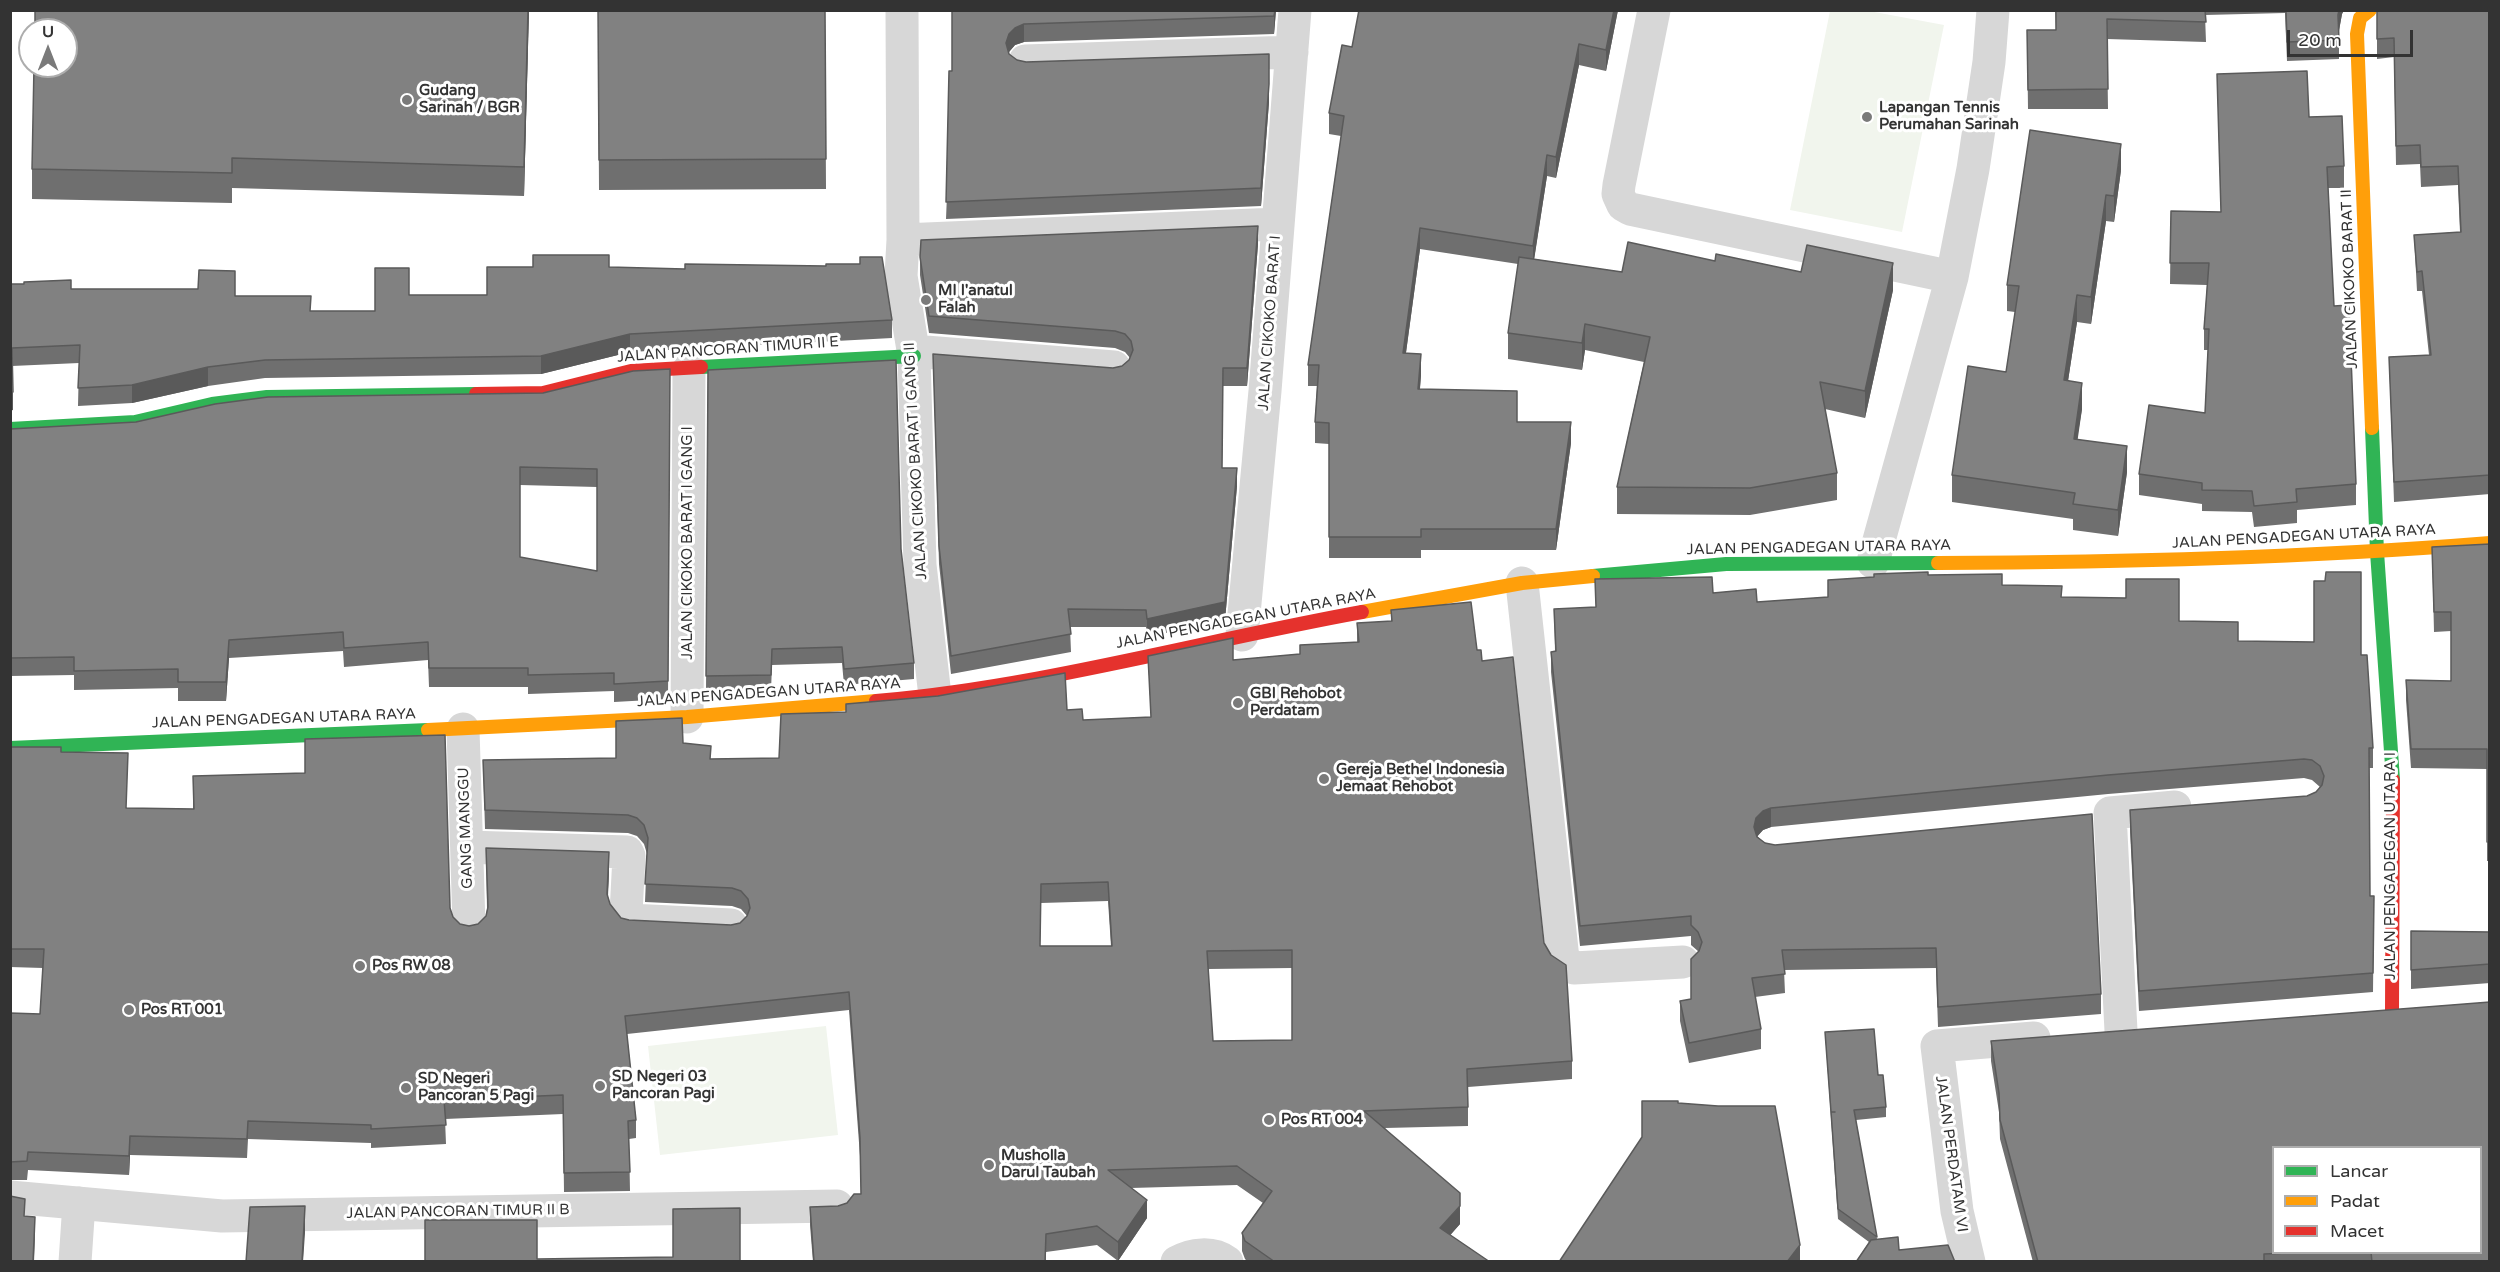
<!DOCTYPE html>
<style>
body{margin:0}
#map{position:relative;width:2500px;height:1272px;overflow:hidden;background:#fff;font-family:"Varela Round",sans-serif}
canvas{display:block}
.frame{position:absolute;inset:0;border:12px solid #333;pointer-events:none}
.legend{position:absolute;left:2272px;top:1146px;width:210px;height:108px;box-sizing:border-box;background:#fff;border:2px solid #adadad;margin:0;padding:8px 10px;list-style:none;font-size:18px;color:#333}
.legend li{display:flex;align-items:center;gap:12px;height:30px}
.legend b{width:30px;border:2px solid #adadad}
.north{position:absolute;left:18px;top:18px;width:60px;height:60px;box-sizing:border-box;background:#fff;border:2px solid #adadad;border-radius:50%;rotate:0deg;font-size:16px;font-weight:700;line-height:24px;text-align:center;color:#333}
.north::after{content:'';display:block;margin:auto;width:21px;height:27px;background:#7a7a7a;clip-path:polygon(50% 0,100% 100%,50% 72%,0 100%)}
.scale{position:absolute;left:2287px;top:30px;width:126px;height:27px;box-sizing:border-box;border:3px solid #333;border-top:0;padding-left:8px;font-size:18px;line-height:21px;white-space:nowrap;color:#333;-webkit-text-stroke:4px #fff;paint-order:stroke}
</style>
<div id="map">
<canvas width="2500" height="1272"></canvas>
<div class="frame"></div>
<ul class="legend">
<li><b style="height:8px;background:#30b455"></b>Lancar</li>
<li><b style="height:8px;background:#ff9f0a"></b>Padat</li>
<li><b style="height:8px;background:#e5322d"></b>Macet</li>
</ul>
<div class="north">U</div>
<div class="scale">20 m</div>
</div>
<script>
const ctx = document.querySelector('canvas').getContext('2d');
ctx.lineJoin = 'round';
function paint(path, color) {
  ctx.fillStyle = color;
  ctx.fill(path, 'evenodd');
}
function stroke(path, color, width, dash) {
  ctx.strokeStyle = color;
  ctx.lineWidth = width;
  ctx.lineCap = dash ? 'butt' : 'round';
  ctx.setLineDash(dash || []);
  ctx.stroke(path);
}
function drawText(font, color, halo, rows, align = 'center') {
  ctx.font = font + ' "Varela Round",sans-serif';
  ctx.lineWidth = 6;
  ctx.setLineDash([]);
  ctx.textBaseline = 'middle';
  ctx.strokeStyle = halo;
  ctx.fillStyle = color;
  for (const [text, x, y, turn = 0] of rows) {
    ctx.save();
    ctx.translate(x, y);
    ctx.rotate((+turn || 0) * Math.PI / 180);
    ctx.textAlign = isNaN(turn) ? turn : align;
    if (halo) ctx.strokeText(text, 0, 0);
    ctx.fillText(text, 0, 0);
    ctx.restore();
  }
}
paint(new Path2D(`
 M1830,11H1869L1944,25L1902,232L1790,210Z
 M826,1026L838,1135L660,1155L648,1046Z`), '#f1f5ed');
stroke(new Path2D(`
 M902,10L903,240L901,276L914,356L920,565L935,696
 M1654,10L1619,185L1618,194L1623,205L1630,209L1952,277
 M1025,61L1292,52
 M903,240L1277,224
 M913,351L1114,367
 M1873,562L1952,277L1973,169L1989,62L1993,10
 M1522,583L1563,959L1574,968L1683,962
 M1242,635L1265,391L1295,10
 M687,717L689,369
 M463,729L469,926
 M468,847L627,852L629,856L626,913L630,920L731,925
 M2121,1031L2110,813L2175,807
 M10,1197L222,1216L837,1206
 M75,1262L79,1203
 M1177,1262C1192,1254 1212,1251 1227,1262
 M1969,1262L1957,1211L1937,1046L2034,1038`), '#d7d7d7', 33);
stroke(new Path2D(`
 M701,367L914,356
 M2372,428L2377,552L2393,780
 M10,429L135,422L212,404L267,397L476,394
 M1593,576L1726,564L1938,563
 M10,748L428,730`), '#30b455', 14);
stroke(new Path2D(`
 M2370,10L2360,18L2357,34L2372,428
 M1938,563C2122,562 2306,558 2490,543
 M1362,612L1522,583L1593,576
 M428,730L687,717L876,701`), '#ff9f0a', 14);
stroke(new Path2D(`
 M476,394L543,393L631,371L701,367
 M876,701C1040,687 1201,641 1362,612
 M2392,1010L2393,780`), '#e5322d', 14);
paint(new Path2D(`
 M529,10L524,196L232,188V203L32,199V169Z
 M598,10H825L826,189L599,190Z
 M952,10H1276L1274,34L1024,42L1015,45L1009,52V54L1017,60L1026,62L1269,102L1261,206L946,219L952,71Z
 M1618,10L1606,71L1579,65L1556,178L1547,176L1534,259L1622,272L1715,261L1801,272L1893,290L1865,418L1825,409L1837,473V500L1750,515L1617,514V487L1644,362L1585,350L1582,370L1508,359V333L1518,264L1420,249L1406,353L1421,375L1420,389L1517,422L1571,443L1556,550H1421V558H1329V444L1315,443V422L1317,386H1308V365L1341,136L1329,134V113L1352,47Z
 M2055,10H2344L2342,14L2339,31V59L2287,61L2285,13L2205,15L2206,42L2107,39L2108,109H2028L2027,30H2056Z
 M2377,10H2490V494L2394,502L2389,357L2429,355L2422,291H2417L2414,235L2460,232L2458,185L2421,187L2420,164L2396,165L2394,57L2377,59Z
 M2217,74L2309,117L2344,166V188H2328L2334,306L2356,484V505L2297,510V523L2254,527L2252,512L2202,511V504L2139,495V474L2205,413L2208,350H2204V329L2207,285L2170,284L2171,211L2221,212Z
 M2121,170L2114,222L2106,221L2091,324L2077,322L2068,381L2082,409L2077,439L2127,472L2118,536L2073,530V519L1952,502V475L2006,372L2015,312L2007,311V285Z
 M1258,244L1247,386H1223L1222,468L1237,486L1225,620L1147,637L1146,627H1070L1071,652L951,674L939,564L933,354L1113,368L1122,366L1129,360L1130,358L1125,352L1115,348L929,333L920,275V257Z
 M609,267L892,320V338L630,352L541,374L265,378L208,386L132,403L78,406L79,363L12,366L13,410L10,284L71,289H198L311,311H375L409,295H487Z
 M670,369L668,699L614,702V691L528,694V687H429L428,660L344,667L343,651L229,658L226,701H178V688L74,690V675L10,676V429L136,422L543,393ZM520,485L597,487V571L520,557Z
 M708,370L901,549L914,663V679L844,685L842,663L772,665L771,691L706,692Z
 M2490,544V861H2487V769L2411,768L2406,700V680L2451,681V631L2434,632L2432,547Z
 M1928,575L2002,585L2179,621L2238,641L2361,655L2373,748V768H2369L2370,896H2374L2373,992L2139,1011L2130,830V810L2307,796L2316,792L2320,787L2312,780L2304,778L2108,794L1771,827L1763,830L1757,836L1765,843L2101,994V1014L1938,1027L1936,968L1784,970L1785,993L1755,997L1761,1029V1049L1689,1063L1680,1021V1001L1691,999L1699,952L1691,945V936L1580,946L1551,672V652L1555,651L1554,609L1596,607L1595,579L1713,593L1757,602L1828,597V580Z
 M1391,610L1477,650L1482,661L1544,943L1572,1061V1079L1468,1087V1126L1385,1128L1460,1224L1450,1235L1490,1262H1248L1245,1259L1242,1251V1233L1263,1203L1237,1185L1131,1188L1147,1218L1118,1261L1097,1245L1046,1252V1262H813L810,1225V1207L838,1206L847,1203L861,1194L860,1156L849,1010L627,1034L636,1120V1138L629,1139L630,1191L564,1192L563,1114L445,1119L446,1144L371,1148V1143L248,1139L247,1158L130,1155L129,1175L28,1170L27,1180H10V1013L40,1014L43,968L10,967V747L61,752L127,808L193,809V776L450,908L453,917L460,924L469,926L478,924L486,916L487,909L486,848L609,870L608,897L610,904L621,918L629,920L731,925L740,923L747,916L741,909L732,906L645,902L647,854L644,844L637,836L628,833L485,829L483,760L616,758L683,743L711,759L779,758L846,712V704L1067,710L1083,720L1151,717L1148,656L1233,660L1300,654L1357,642V623L1391,622ZM1108,901L1111,946H1040L1041,903ZM1292,968V1040L1213,1041L1208,969Z
 M2411,931L2490,932V983L2411,989Z
 M2490,1002V1262H2033L2000,1139L1999,1112L1991,1061V1041ZM2274,1148H2481V1252H2274Z
 M1825,1032L1878,1075L1886,1107V1117L1856,1120L1877,1239L1899,1250L1856,1262L1869,1242L1838,1219Z`), '#6f6f6f');
paint(new Path2D(`
 M528,10H529L524,196V167Z
 M1275,10H1276L1274,34V16Z
 M1614,10H1618L1606,71V50Z
 M2339,10H2344L2342,14L2338,35Z
 M1024,24V42L1015,45L1009,52L1006,43L1009,34L1015,28Z
 M1579,44V65L1556,178V157Z
 M1269,84V102L1261,206V188Z
 M2121,144V170L2114,222V196Z
 M1547,155V176L1533,267V246Z
 M2106,195V221L2091,324V297Z
 M1258,226V244L1247,386V368Z
 M1420,228V249L1403,374V353Z
 M1893,263V290L1865,418V391Z
 M2077,295V322L2064,407V380Z
 M1585,324V350L1582,370V343Z
 M630,334V352L541,374V356Z
 M1421,354V375L1418,410V389Z
 M208,367V386L132,403V385Z
 M2082,383V409L2074,465V439Z
 M10,392H13V410L10,411Z
 M1571,422V443L1556,550V529Z
 M2127,446V472L2118,536V510Z
 M1237,468V486L1225,620L1147,637V619Z
 M229,640V658L226,701V682Z
 M1771,808V827L1763,830L1756,838L1754,827L1756,818L1763,811Z
 M609,852V870L607,913V894Z
 M130,1136V1155L129,1175V1156Z
 M1147,1200V1218L1118,1261V1242Z
 M305,1206V1233L303,1262H302Z
 M1460,1206V1224L1440,1247V1228Z
 M35,1217V1235L34,1262H33Z
 M1800,1245V1262H1787Z`), '#5a5a5a');
const building = new Path2D(`
 M35,10H528L524,167L232,158V173L32,169L34,66H66V30H35Z
 M598,10H825L826,159L599,160Z
 M952,10H1275L1274,16L1024,24L1015,28L1009,34L1006,43L1009,54L1017,60L1026,62L1269,54V84L1261,188L946,202L949,71H952Z
 M1359,10H1614L1606,50L1579,44L1556,157L1547,155L1533,246L1420,228L1403,353L1421,354L1418,389L1517,391V422H1571L1556,529H1421V537H1329V423L1315,422L1319,365H1308L1344,116L1329,113L1342,45L1352,47Z
 M2056,10H2205L2206,22L2107,19L2108,89L2028,90L2027,30H2056Z
 M2286,10H2339L2338,15L2339,40L2287,42Z
 M2377,10H2490V475L2394,482L2389,357L2431,355L2422,271L2417,272L2414,235L2461,232L2458,166L2421,167L2420,145L2396,146L2394,38L2377,39Z
 M2307,71L2309,117L2342,116L2344,166L2327,167L2334,306L2349,305L2356,484L2296,489L2297,502L2254,506L2252,491L2202,490V483L2139,474L2149,405L2205,413L2209,329H2204L2209,263H2170L2171,211L2221,212L2217,74Z
 M2030,130L2121,144L2114,196L2106,195L2091,297L2077,295L2064,380L2082,383L2074,439L2127,446L2118,510L2073,504L2075,493L1952,475L1968,366L2006,372L2019,286L2007,285Z
 M1258,226L1247,368H1223L1222,468H1237L1225,602L1147,619L1146,610L1068,609L1071,634L951,656L939,546L933,354L1113,368L1122,366L1129,360L1133,350L1131,341L1125,334L1115,331L929,316L920,257L921,240Z
 M1628,242L1715,261L1716,254L1801,272L1807,245L1893,263L1865,391L1820,382L1837,473L1750,488L1617,487L1650,337L1585,324L1582,343L1508,333L1519,257L1622,272Z
 M533,255H609V267L685,269V264L826,266V264H860V257H882L892,320L630,334L541,356L265,360L208,367L132,385L78,388L80,345L12,348L13,392H10V284H24V282L71,280V289H198L199,270L235,271V296H311L310,311H375V268H409V295H487V267H533Z
 M896,360L901,549L914,663L844,669L842,647L772,649L771,675L706,676L708,370Z
 M670,369L668,681L614,684V673L528,675V668H429L428,642L344,648L343,632L229,640L226,682H178V669L74,671V657L10,658V429L136,422L215,404L268,397L543,393L633,371ZM520,467L597,469V571L520,557Z
 M2490,544V842H2487V749H2411L2406,680L2451,681V612H2434L2432,547Z
 M1928,572V575L2002,574V585L2062,586L2061,597L2126,598V579H2179V621L2238,622V641L2314,642V581H2325L2326,572H2361V655H2367L2373,748H2369L2370,896H2374L2373,973L2139,991L2130,810L2307,796L2316,792L2322,785L2324,776L2320,766L2312,760L2304,759L2108,775L1771,808L1763,811L1756,818L1754,827L1757,837L1765,843L1775,845L2092,814L2101,994L1938,1007L1936,948L1782,950L1785,974L1752,978L1761,1029L1689,1043L1680,1001L1691,999V959L1699,951L1702,942L1698,932L1691,925V916L1580,926L1551,652L1556,651L1554,609L1596,607L1595,579L1712,577L1713,593L1756,589L1757,602L1828,597V580L1874,577V574Z
 M1471,602L1477,650H1481L1482,661L1513,657L1544,943L1551,955L1566,965L1572,1061L1467,1069L1468,1107L1364,1111L1460,1193V1206L1440,1228L1490,1262H1275L1245,1241L1242,1233L1272,1191L1237,1166L1108,1170L1147,1200L1118,1242L1097,1226L1046,1234L1045,1262H814L810,1207L838,1206L847,1203L854,1194H861L860,1138L849,992L625,1016L636,1120L628,1121L630,1172L564,1173L563,1095L444,1100L446,1125L371,1129V1125L248,1121L247,1139L130,1136L129,1156L28,1152L27,1161L10,1162V1013L40,1014L44,949H10V747H61V752L128,753L126,808L194,809L193,776L305,773V739L445,735L450,908L453,917L460,924L469,926L478,924L486,916L488,907L486,848L609,852L607,894L610,904L621,918L629,920L731,925L740,923L747,916L750,908L748,899L741,891L732,888L645,884L648,838L644,825L637,818L628,815L485,810L483,760L616,758V721L682,718L683,743L711,746L710,759L779,758L781,714L846,712V704L938,696L1065,673L1067,710L1082,709L1083,720L1151,717L1148,656L1233,638V660L1300,654V645L1359,642L1357,623L1392,621L1391,610ZM1108,882L1112,946H1040L1041,884ZM1292,950V1040L1213,1041L1207,951Z
 M2411,931L2490,932V964L2411,970Z
 M2490,1002V1262H2372L2371,1252H2481V1148H2274V1252H2312L2264,1254V1262H2038L2000,1120L1999,1093L1991,1041Z
 M1874,1029L1878,1075H1883L1886,1107L1854,1110L1877,1237L1838,1209L1831,1112H1835H1831L1825,1032Z
 M1642,1101H1678V1103L1718,1106H1775L1800,1245L1787,1262H1559L1642,1137Z
 M10,1196L25,1199L24,1216L35,1217L33,1262H10Z
 M305,1206L302,1262H246L250,1207Z
 M740,1208V1262H425V1220H537V1259L673,1257V1209Z
 M1898,1237L1899,1250L1948,1245L1955,1262H1856L1871,1240Z`);
paint(building, '#818181');
stroke(building, '#5a5a5a', 1.5);
for (const [x, y, r, color] of [
 [407,100,6,"#7a7a7a"],
 [1867,117,6,"#7a7a7a"],
 [926,300,6,"#7a7a7a"],
 [1238,703,6,"#7a7a7a"],
 [1324,779,6,"#7a7a7a"],
 [360,966,6,"#7a7a7a"],
 [129,1010,6,"#7a7a7a"],
 [600,1086,6,"#7a7a7a"],
 [406,1088,6,"#7a7a7a"],
 [1269,1120,6,"#7a7a7a"],
 [989,1165,6,"#7a7a7a"]
]) {
  const dot = new Path2D();
  dot.arc(x, y, r, 0, 2 * Math.PI);
  ctx.fillStyle = color;
  ctx.fill(dot);
  stroke(dot, '#fff', 2);
}
drawText('bold 15px', '#333', '#fff', [
 ["Gudang",419,91],
 ["Sarinah / BGR",419,108],
 ["Lapangan Tennis",1879,108],
 ["Perumahan Sarinah",1879,125],
 ["MI I'anatul",938,291],
 ["Falah",938,308],
 ["GBI Rehobot",1250,694],
 ["Perdatam",1250,711],
 ["Gereja Bethel Indonesia",1336,770],
 ["Jemaat Rehobot",1336,787],
 ["Pos RW 08",372,966],
 ["Pos RT 001",141,1010],
 ["SD Negeri 03",612,1077],
 ["Pancoran Pagi",612,1094],
 ["SD Negeri",418,1079],
 ["Pancoran 5 Pagi",418,1096],
 ["Pos RT 004",1281,1120],
 ["Musholla",1001,1156],
 ["Darul Taubah",1001,1173]
], 'left');
drawText('15px', '#333', '#fff', [
 ["JALAN CIKOKO BARAT II",2350,279,-92],
 ["JALAN CIKOKO BARAT I",1270,323,-86],
 ["JALAN PANCORAN TIMUR II E",728,350,-4],
 ["JALAN CIKOKO BARAT I GANG II",916,461,-93],
 ["JALAN PENGADEGAN UTARA RAYA",2304,537,-3],
 ["JALAN CIKOKO BARAT I GANG I",688,543,-90],
 ["JALAN PENGADEGAN UTARA RAYA",1819,548,-1],
 ["JALAN PENGADEGAN UTARA RAYA",1246,619,-11],
 ["JALAN PENGADEGAN UTARA RAYA",769,693,-4],
 ["JALAN PENGADEGAN UTARA RAYA",284,719,-2],
 ["GANG MANGGU",466,828,-92],
 ["JALAN PENGADEGAN UTARA I",2391,866,-90],
 ["JALAN PERDATAM VI",1951,1154,82],
 ["JALAN PANCORAN TIMUR II B",458,1212,-1]
]);
</script>
